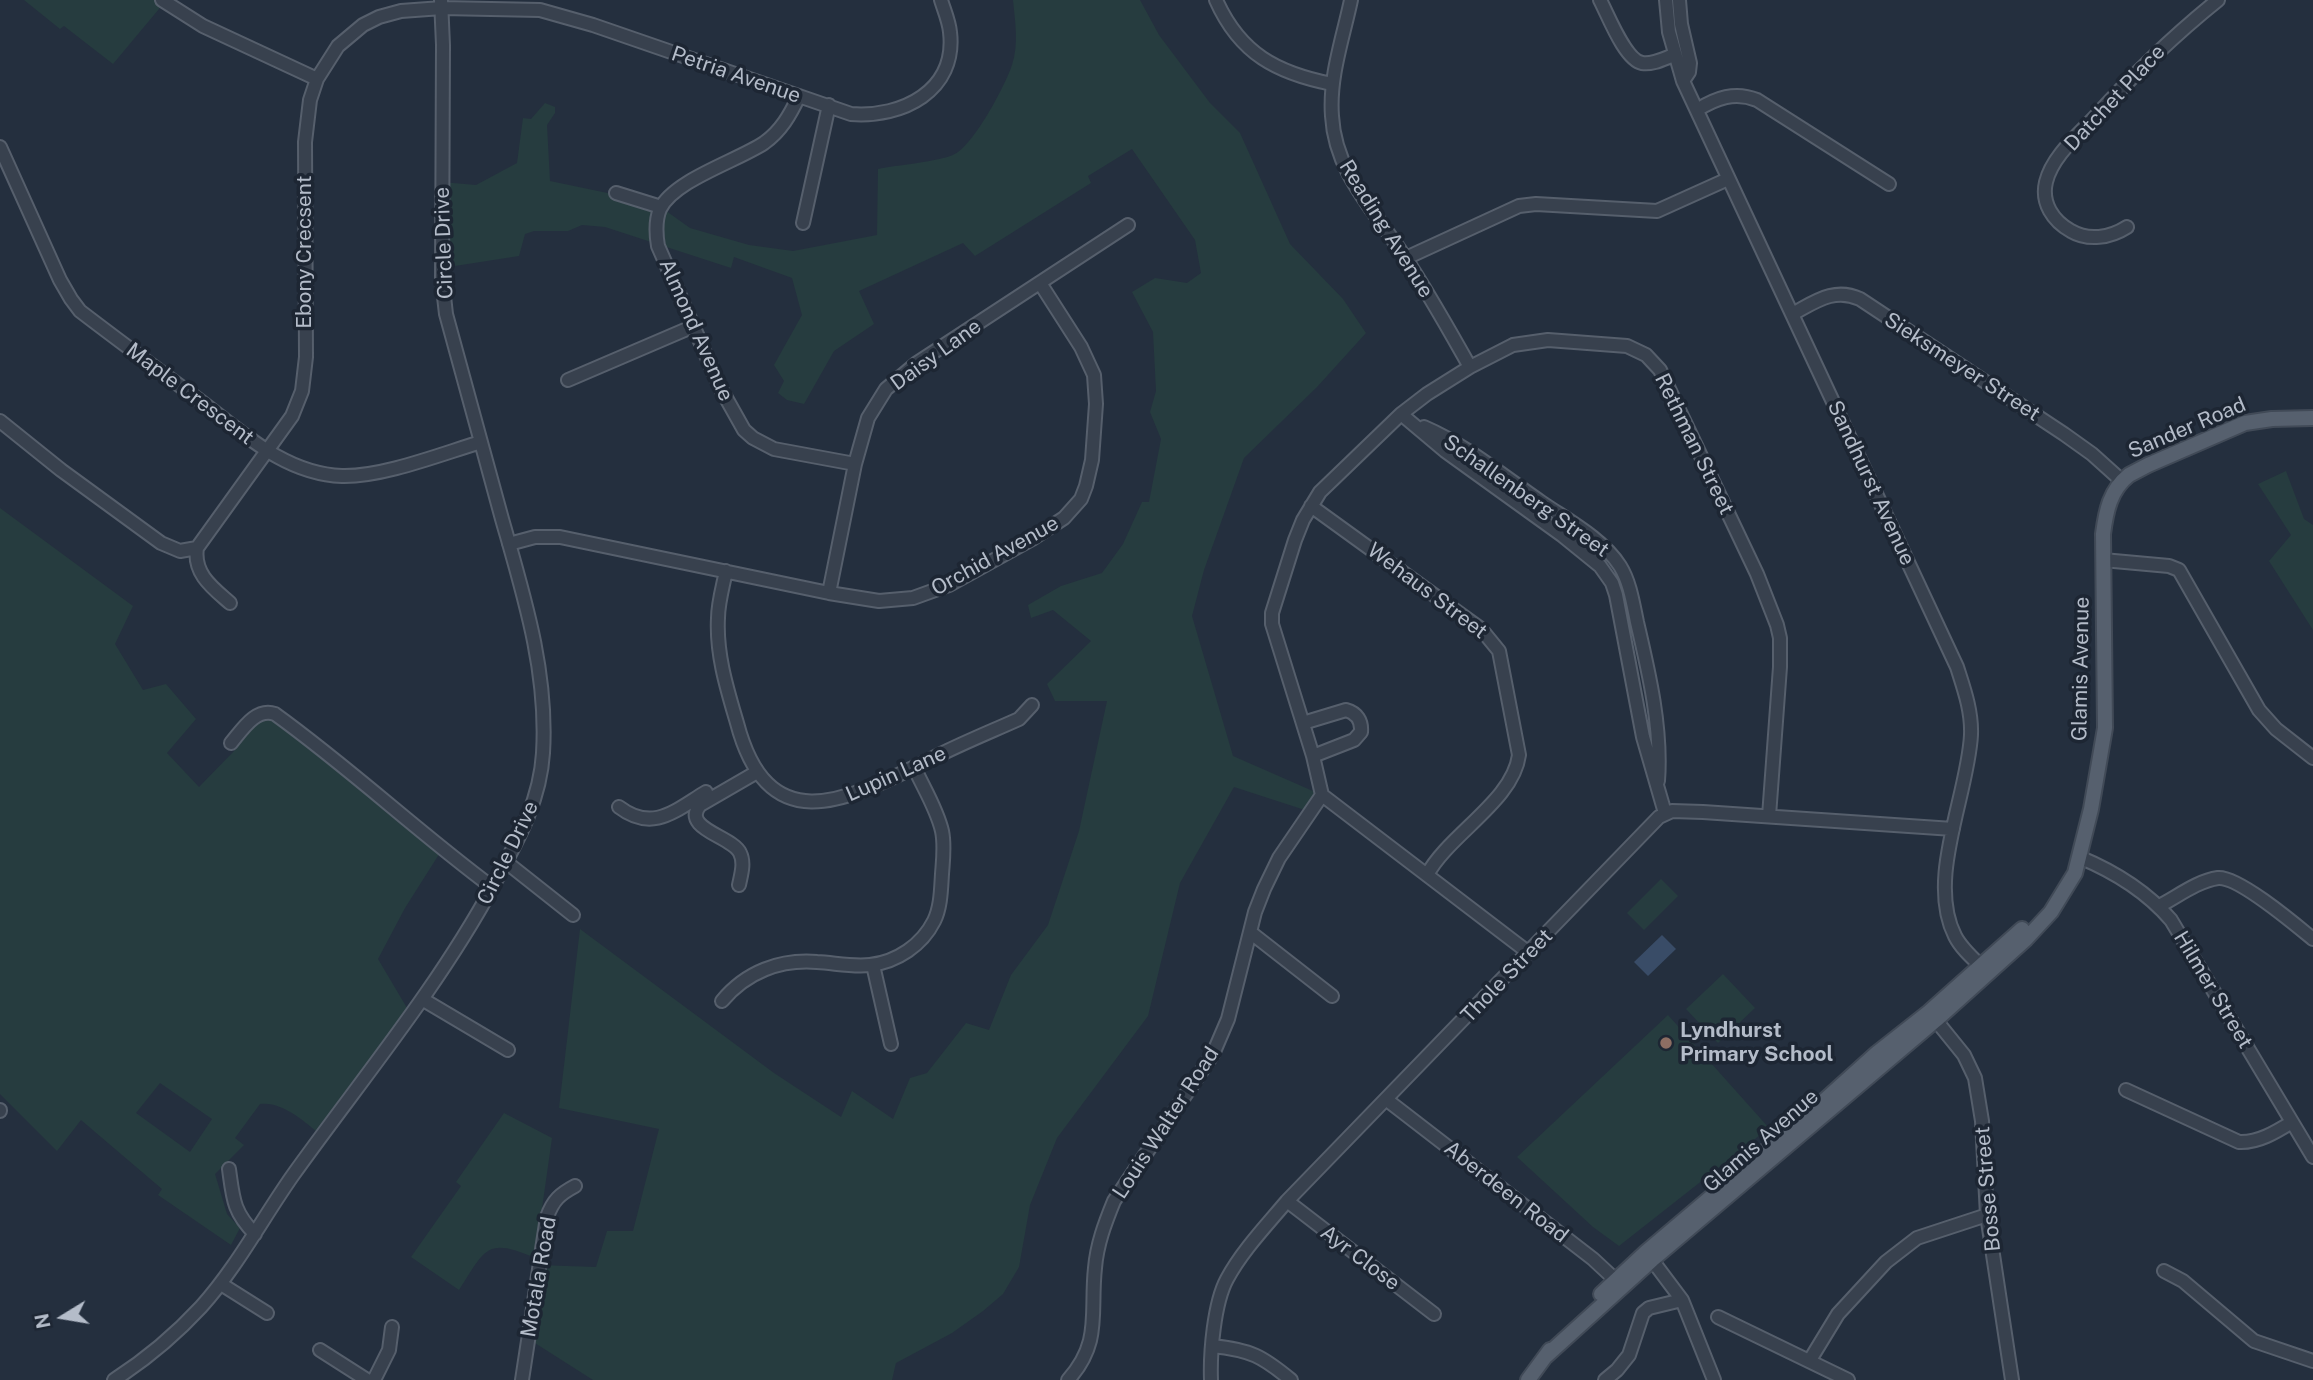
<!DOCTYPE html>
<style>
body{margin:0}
#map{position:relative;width:2313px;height:1380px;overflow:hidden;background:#242f3e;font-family:"Public Sans",sans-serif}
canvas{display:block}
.north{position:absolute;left:28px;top:1282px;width:70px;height:70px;-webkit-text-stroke:5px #1d2633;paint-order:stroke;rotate:259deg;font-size:19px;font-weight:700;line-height:28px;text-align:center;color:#b4bcc9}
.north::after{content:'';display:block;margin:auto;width:24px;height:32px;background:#b4bcc9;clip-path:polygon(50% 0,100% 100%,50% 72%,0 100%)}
</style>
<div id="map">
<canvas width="2313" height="1380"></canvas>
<div class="north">N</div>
</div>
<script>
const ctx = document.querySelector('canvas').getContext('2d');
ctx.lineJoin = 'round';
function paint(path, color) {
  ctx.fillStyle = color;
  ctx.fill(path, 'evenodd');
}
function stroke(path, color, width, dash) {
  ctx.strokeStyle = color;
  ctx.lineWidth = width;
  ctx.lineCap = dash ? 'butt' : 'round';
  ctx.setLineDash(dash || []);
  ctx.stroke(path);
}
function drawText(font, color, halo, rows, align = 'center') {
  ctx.font = font + ' "Public Sans",sans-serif';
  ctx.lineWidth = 7;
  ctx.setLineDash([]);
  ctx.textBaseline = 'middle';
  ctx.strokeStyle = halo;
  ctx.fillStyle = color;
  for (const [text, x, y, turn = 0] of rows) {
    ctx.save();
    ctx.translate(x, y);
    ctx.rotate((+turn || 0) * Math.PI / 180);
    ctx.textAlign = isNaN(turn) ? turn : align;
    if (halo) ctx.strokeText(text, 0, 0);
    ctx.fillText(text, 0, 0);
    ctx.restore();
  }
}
paint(new Path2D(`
 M24,0H161L164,3L113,64L64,26L60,29Z
 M1013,0H1140L1159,35L1210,103L1240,133L1290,244L1343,299L1366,333L1317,387L1244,458L1204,570L1192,616L1233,756L1322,795L1311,812L1234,787L1180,883L1148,1016L1057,1138L1030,1205L1019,1267L1003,1294L983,1311L952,1333L896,1363L892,1380H593L527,1338L538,1265L596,1267L607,1231H633L659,1129L559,1108L580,929L774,1073L841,1117L852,1091L893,1119L910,1078L927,1073L966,1023L989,1030L1011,975L1048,925L1079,831L1107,701H1055L1047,684L1091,641L1053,610L1031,618L1028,605L1061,586L1102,573L1123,544L1142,502H1149L1161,439L1150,412L1156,391L1153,332L1132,292L1155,278L1187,283L1201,273L1195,240L1132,149L1088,176L1091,183L975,256L963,243L859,291L874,324L834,351L804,404L787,400L778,393L784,381L774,365L802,315L792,278L734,257L731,268L605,227L582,225L568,231H534L525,234L519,256L442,268V182L476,185L517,163L523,118L531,119L545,103L555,107V113L547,125L550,181L617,195L662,208L690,228L749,245L793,251L877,235L878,169C897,165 936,162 953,155C973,147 1005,86 1012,65C1019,44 1015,21 1013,0Z
 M2286,471L2304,519L2313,525V630L2269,561L2291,535L2258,484Z
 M0,508L133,606L115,644L143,690L166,684L196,719L167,753L199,787L236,749L269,707L443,848L405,908L378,959L410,1013L321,1135C305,1122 282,1101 260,1104L235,1138L244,1145L215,1174L227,1214L240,1228L231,1245L158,1195L162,1189L81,1120L57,1151L0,1094ZM160,1083L212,1119L190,1152L136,1113Z
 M1661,879L1678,896L1644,930L1627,913Z
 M1723,974L1755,1008L1718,1043L1686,1009Z
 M1668,1015L1769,1128L1619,1246L1593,1227L1517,1157Z
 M504,1113L552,1138L535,1258C485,1236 485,1251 459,1290L411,1257L461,1186L456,1182Z`), '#263c3f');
paint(new Path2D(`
 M1662,935L1676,949L1648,976L1634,962Z`), '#394c67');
const minor = new Path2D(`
 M162,0L203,26L317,79
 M1216,0C1240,54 1277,73 1332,84
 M1351,0C1343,38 1329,77 1332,116C1335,173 1375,211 1404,256C1428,292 1449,330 1470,367
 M1600,0C1608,15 1625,60 1642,63C1653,65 1665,58 1674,55
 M1666,0L1669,32L1683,81L1957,667C1964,689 1972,711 1971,735C1968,795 1926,879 1955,936C1962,950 1976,961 1987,972
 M1679,0L1681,24L1690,63L1689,72L1683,81
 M799,96C790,115 781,131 764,143C737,161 674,180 660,209C655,221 656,234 658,246L721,389L744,430L753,438L774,449L855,464
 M1697,110C1716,98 1735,91 1757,100L1889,184
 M0,147L60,280L71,299L80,311C118,340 157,369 195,397C240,430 283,474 342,476C383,477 441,454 481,442
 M616,193L661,207
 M803,223L829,105
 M2127,227C2110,238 2088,241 2071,231C2053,221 2041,203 2046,182C2052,157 2077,136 2094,118C2133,75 2173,36 2218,0
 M1406,258L1519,206L1536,204L1657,211L1728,179
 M1792,314C1815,302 1834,287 1860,299L2064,434L2092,454L2122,481
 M568,380L694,326
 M1401,414L1445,451L1563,536L1600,566L1612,583L1616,595L1643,737L1665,813
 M0,421L61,470L161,543L180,551L197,548
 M1424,427C1466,445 1503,476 1541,502C1567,520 1602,538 1620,566C1630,582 1633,603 1637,622C1649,673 1662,728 1658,781
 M1311,506L1481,629L1499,651L1519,755C1513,801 1449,834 1427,875
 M509,544L535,537H560L829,593L879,601L913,598L949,585L1032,539L1064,518L1081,499L1086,486L1092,460L1096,404L1094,375L1081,347L1040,283
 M197,548L292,416L302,391L306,357L305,142L310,100L317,79L338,46L363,25L379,17L401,11L442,8L540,10L593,25L851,114C902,118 957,91 950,32C949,21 944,10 941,0
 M197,548C193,574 213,588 230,603
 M2103,560L2169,566L2179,570L2259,710L2276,729L2313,758
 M726,571C723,586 718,603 718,618C716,654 727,689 737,723C769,845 851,798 931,759C960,744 990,732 1019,719L1032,705
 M829,593L855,464L868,418L886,389L917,363L1128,225
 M1303,723L1346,710C1357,713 1362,721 1361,732L1354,740L1313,756
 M231,743C242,730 256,707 275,714C350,768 418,832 492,887
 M619,807C653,833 676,810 706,792
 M2079,857C2113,871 2147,892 2171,920L2313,1157
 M506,862L573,915
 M739,885C741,875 745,863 740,853C732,836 681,829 700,805L757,772
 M2159,906C2177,897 2197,881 2218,878C2238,876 2296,925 2313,939
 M1250,932L1332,996
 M1529,953L1322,795L1313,756L1272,624V613L1295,540L1303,520L1320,492L1401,414L1427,394L1470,367L1513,345L1548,340L1627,346L1646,355L1660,370L1757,574L1777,625L1780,638V667L1769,816
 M873,965L891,1044
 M422,999L508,1050
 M722,1001C746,972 780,959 817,962C835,963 852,967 870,965C897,962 922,945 934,921C941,907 941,889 942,874C943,860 945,845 942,831C937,809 923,787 914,767
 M1930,1013L1964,1055L1975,1078L1982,1121L1987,1215L2012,1380
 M2126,1090L2239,1142C2258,1143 2276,1132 2292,1122
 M1387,1100L1593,1259L1622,1286
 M0,1110V1111
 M229,1169C233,1198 233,1212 255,1234
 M1287,1201L1434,1314
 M1646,1252L1682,1300L1714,1380
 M2164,1271L2183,1281L2254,1341L2313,1361
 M221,1284L267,1313
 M1718,1317L1848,1380
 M1212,1346C1251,1350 1262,1356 1291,1380
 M320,1350L367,1380
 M1810,1360L1838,1314L1886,1262L1917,1238L1987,1215
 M114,1380C145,1360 176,1334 201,1307C237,1267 262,1219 293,1175C361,1080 437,989 493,886C516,843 540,803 543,753C548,672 524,596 502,519C486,462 471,404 455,347L446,314L442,279L443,45L441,0
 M374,1380L389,1350L392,1327
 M522,1380L547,1217C553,1200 560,1194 575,1186
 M1068,1380C1102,1342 1090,1313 1095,1268C1097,1244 1105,1223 1114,1201L1213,1054L1228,1019L1255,912L1264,889L1279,858L1322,795
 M1211,1380C1210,1353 1214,1303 1227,1279C1242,1251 1266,1226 1287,1201L1659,817L1672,811L1703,812L1953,829
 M1605,1380L1617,1370L1629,1355L1643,1313L1649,1308L1682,1300`);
const major = new Path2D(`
 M1601,1294L1646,1252L1816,1108L1877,1053L1929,1012L2022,929
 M1546,1356L1652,1260L1936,1020L2026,939L2051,912L2075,873L2091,809L2105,728L2103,534C2106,511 2110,490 2129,475L2148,465L2245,423L2272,419L2313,418
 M1528,1380L1550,1350`);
stroke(minor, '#565f6c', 16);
stroke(major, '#414a57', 18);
stroke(minor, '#38414e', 12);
stroke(major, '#56606e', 14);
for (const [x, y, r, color] of [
 [1666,1043,7,"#8d6e63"]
]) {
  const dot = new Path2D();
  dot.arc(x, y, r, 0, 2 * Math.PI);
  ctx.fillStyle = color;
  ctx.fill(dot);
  stroke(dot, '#1d2633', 2.5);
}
drawText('21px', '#b4bcc9', '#1d2633', [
 ["Petria Avenue",736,75,19],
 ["Datchet Place",2115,98,-47],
 ["Reading Avenue",1386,229,58],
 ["Circle Drive",444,243,-92],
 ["Ebony Crecsent",305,252,-90],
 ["Almond Avenue",696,330,66],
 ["Daisy Lane",936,355,-36],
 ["Sieksmeyer Street",1962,367,33],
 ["Maple Crescent",190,394,37],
 ["Sander Road",2187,428,-23],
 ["Rethman Street",1694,444,64],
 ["Sandhurst Avenue",1871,483,65],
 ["Schallenberg Street",1526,496,35],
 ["Orchid Avenue",995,556,-29],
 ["Wehaus Street",1427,591,37],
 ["Glamis Avenue",2081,669,-89],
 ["Lupin Lane",896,774,-24],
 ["Circle Drive",508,853,-64],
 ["Thole Street",1507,976,-46],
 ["Hilmer Street",2213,990,59],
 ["Louis Walter Road",1166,1123,-57],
 ["Glamis Avenue",1761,1141,-41],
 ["Bosse Street",1988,1189,-95],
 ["Aberdeen Road",1506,1192,38],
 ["Ayr Close",1360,1258,37],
 ["Motala Road",539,1277,-80]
]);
drawText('bold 21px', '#b4bcc9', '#1d2633', [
 ["Lyndhurst",1680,1031],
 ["Primary School",1680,1055]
], 'left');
</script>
